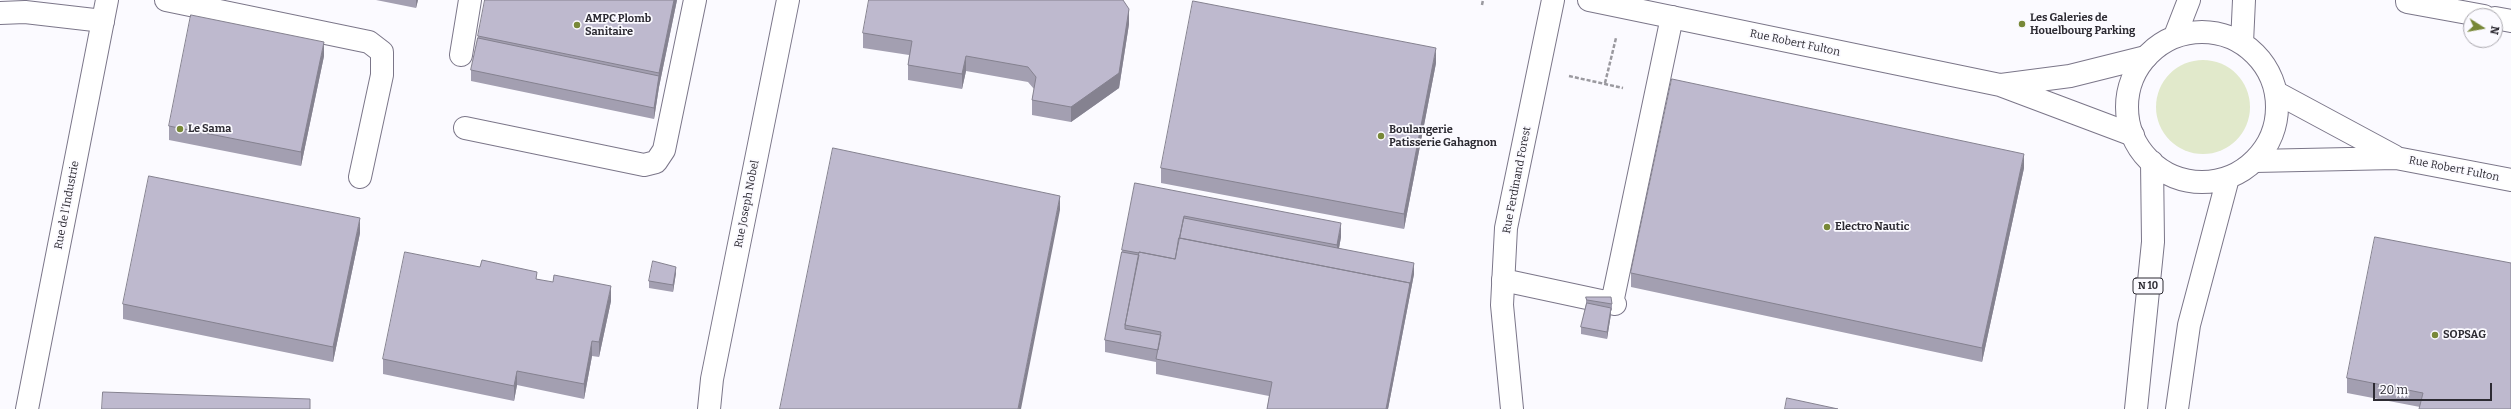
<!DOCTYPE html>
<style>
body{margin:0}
#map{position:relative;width:2511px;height:409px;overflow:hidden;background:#fbfaff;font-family:Bitter,serif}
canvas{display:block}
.north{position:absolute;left:2463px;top:8px;width:40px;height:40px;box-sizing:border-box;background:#fbfaff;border:1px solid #a9a7ad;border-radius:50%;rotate:101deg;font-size:11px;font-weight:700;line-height:16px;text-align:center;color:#2d2b33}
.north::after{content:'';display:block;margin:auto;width:14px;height:18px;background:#788838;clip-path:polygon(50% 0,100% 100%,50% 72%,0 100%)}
.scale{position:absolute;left:2373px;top:383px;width:119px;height:18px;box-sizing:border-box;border:2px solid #2d2b33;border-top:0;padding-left:5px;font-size:12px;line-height:14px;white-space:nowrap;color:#2d2b33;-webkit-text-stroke:3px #fbfaff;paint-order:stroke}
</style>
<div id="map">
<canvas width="2511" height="409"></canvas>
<div class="north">N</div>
<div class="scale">20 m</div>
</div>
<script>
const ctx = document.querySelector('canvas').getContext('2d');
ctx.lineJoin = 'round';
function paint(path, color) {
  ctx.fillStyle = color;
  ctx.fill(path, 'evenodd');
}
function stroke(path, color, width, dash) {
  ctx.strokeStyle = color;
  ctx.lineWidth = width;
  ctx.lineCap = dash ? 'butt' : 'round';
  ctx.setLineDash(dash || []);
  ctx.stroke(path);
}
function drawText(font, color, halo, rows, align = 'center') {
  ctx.font = font + ' Bitter,serif';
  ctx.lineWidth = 3.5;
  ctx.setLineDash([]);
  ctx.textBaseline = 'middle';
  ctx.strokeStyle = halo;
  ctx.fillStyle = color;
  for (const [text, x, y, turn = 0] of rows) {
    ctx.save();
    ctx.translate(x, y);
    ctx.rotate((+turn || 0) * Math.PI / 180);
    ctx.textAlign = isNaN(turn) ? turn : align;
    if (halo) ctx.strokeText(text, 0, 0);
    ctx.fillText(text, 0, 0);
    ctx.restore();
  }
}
paint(new Path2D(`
 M2156 107a47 47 0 1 1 94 0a47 47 0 1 1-94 0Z`), '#e1e9cb');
const service = new Path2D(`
 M166,0L369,42L382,52V75L360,177
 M2407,0V2L2484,16
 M0,13L25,12L103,21
 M2495,18L2511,21
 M461,55L470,0
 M465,128L644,165L656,162L664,150L695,0
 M1503,280L1615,304
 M1612,303L1672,17`);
const minor = new Path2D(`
 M1589,0L2000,85L2133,135
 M2001,85L2070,76L2146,57
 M2277,93L2394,156
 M2255,161L2396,158L2511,180
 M709,409L712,379L788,0
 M1512,409L1502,305L1506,228L1553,0`);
const secondary = new Path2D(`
 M27,409L107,0`);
const primary = new Path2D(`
 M2127 107a75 75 0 1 1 150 0a75 75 0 1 1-150 0Z
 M2175,36L2189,0
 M2242,43L2244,0
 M2136,409L2153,242L2152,162
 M2177,409L2189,325L2228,178`);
stroke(service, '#7b7689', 24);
stroke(minor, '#7b7689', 24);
stroke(secondary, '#7b7689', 24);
stroke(primary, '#7b7689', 24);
stroke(new Path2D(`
 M1482,5L1483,0
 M1569,76L1623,88
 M1605,83L1616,38`), '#9a999f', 2.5, [4, 2]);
stroke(service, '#fff', 22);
stroke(minor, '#fff', 22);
stroke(secondary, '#fff', 22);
stroke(primary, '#fff', 22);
paint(new Path2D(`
 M376,0H418L416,8Z
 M677,0L659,87L654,119L471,81V70L478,36Z
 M1129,24L1119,88L1071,122L1032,115V100L1034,89L1028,82L966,71L962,89L908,80V65L909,55L863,48V33Z
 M324,56L301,166L169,140V126Z
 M1436,63L1404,229L1161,183V168Z
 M2024,168L1982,362L1631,287V273Z
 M1135,183L1341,237L1339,248L1414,274L1388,409H1267L1269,396L1156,374V362L1105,352V340Z
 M360,233L333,362L123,319V304Z
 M2511,263L2420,407L2347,393V378Z
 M676,273L673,292L649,288V281Z
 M537,279L611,301L599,357L592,356L584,399L517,385L514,401L383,374V359Z
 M1586,297L1612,304V311L1611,310V314L1607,339L1581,334V327L1586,304Z`), '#a39fb1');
paint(new Path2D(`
 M416,0H418L416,8Z
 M674,0H677L659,87L654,119V108L659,73Z
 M1129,9V24L1119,88L1071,122V107Z
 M324,42V56L301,166V152Z
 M1436,48V63L1404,229V214Z
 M966,56V71L962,89V74Z
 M2024,154V168L1982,362V348Z
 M1060,196V210L1021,409H1018Z
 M360,218V233L333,362V347Z
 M1341,223V237L1337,259V245Z
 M1414,263V274L1388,409H1386L1410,283Z
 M676,267V273L673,292V285Z
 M611,286V301L599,357V342Z
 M1611,308V314L1607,339V332Z
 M592,341V356L584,399V384Z
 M517,371V385L514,401V386Z`), '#858290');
const building = new Path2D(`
 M485,0H674L659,73L478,36Z
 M869,0H1123L1129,9L1119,73L1071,107L1032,100L1036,77L1028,67L966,56L962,74L908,65L912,41L863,33Z
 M1193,1L1436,48L1404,214L1161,168Z
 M191,15L324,42L301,152L169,126Z
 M478,38L659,76L654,108L471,70Z
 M1672,79L2024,154L1982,348L1631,273Z
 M833,148L1060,196L1018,409H780Z
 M149,176L360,218L333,347L123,304Z
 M1135,183L1341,223L1337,245L1184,216L1175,259L1139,252V253L1122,250Z
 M1184,218L1414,263L1410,286V283L1180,238Z
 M2375,237L2511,263V409H2419L2423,393L2347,378Z
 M1179,238L1410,283L1386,409H1267L1272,382L1156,359L1161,332L1125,325L1139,252L1175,259Z
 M405,252L480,267L482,260L537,272L536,279L553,282L554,275L611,286L599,342L592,341L584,384L517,371L514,386L383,359Z
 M1122,252L1139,255L1125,325V329L1161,335L1158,350L1105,340Z
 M653,261L676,267L673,285L649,281Z
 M1586,297H1611L1612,304L1587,300Z
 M1587,303L1611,308L1607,332L1581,327Z
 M103,392L310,399V409H102Z
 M1787,398L1838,409H1785Z`);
paint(building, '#beb9ce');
stroke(building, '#858290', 1);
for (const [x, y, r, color] of [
 [2022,24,4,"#788838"],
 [577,25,4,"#788838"],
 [180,129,4,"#788838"],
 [1381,136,4,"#788838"],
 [1827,227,4,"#788838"],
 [2435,335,4,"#788838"]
]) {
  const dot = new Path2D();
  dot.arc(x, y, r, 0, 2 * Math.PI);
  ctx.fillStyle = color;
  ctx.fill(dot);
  stroke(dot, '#fbfaff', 1.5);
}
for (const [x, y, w] of [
 [2148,286,30]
]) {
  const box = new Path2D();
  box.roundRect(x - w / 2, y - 8, w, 16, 3);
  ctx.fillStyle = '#fbfaff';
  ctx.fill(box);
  stroke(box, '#2d2b33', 1);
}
drawText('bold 10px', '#2d2b33', null, [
 ["N 10",2148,286]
]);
drawText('bold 11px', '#2d2b33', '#fbfaff', [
 ["Les Galeries de",2030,18],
 ["Houelbourg Parking",2030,31],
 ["AMPC Plomb",585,19],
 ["Sanitaire",585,32],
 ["Le Sama",188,129],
 ["Boulangerie",1389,130],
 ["Patisserie Gahagnon",1389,143],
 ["Electro Nautic",1835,227],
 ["SOPSAG",2443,335]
], 'left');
drawText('11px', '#2d2b33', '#fbfaff', [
 ["Rue Robert Fulton",1795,43,12],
 ["Rue Robert Fulton",2454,169,11],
 ["Rue Ferdinand Forest",1517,180,-79],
 ["Rue Joseph Nobel",747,204,-79],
 ["Rue de l'Industrie",67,205,-79]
]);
</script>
